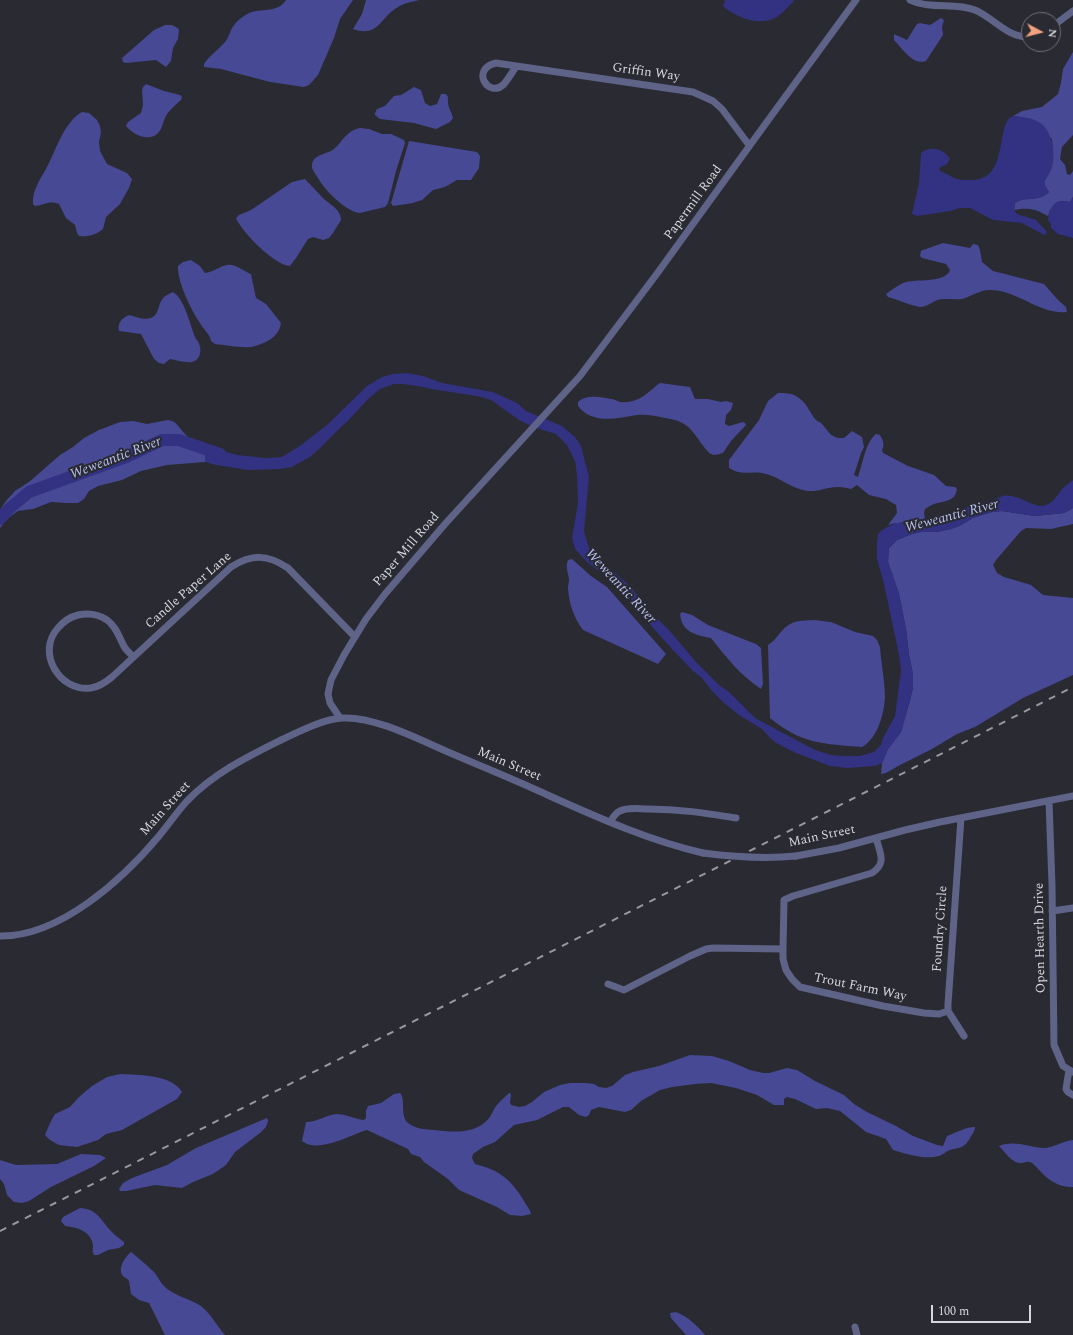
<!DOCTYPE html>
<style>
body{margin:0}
#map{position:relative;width:1073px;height:1335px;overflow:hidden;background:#292a32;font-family:Spectral,serif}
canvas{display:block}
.north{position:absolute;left:1021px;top:12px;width:40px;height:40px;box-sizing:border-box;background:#292a32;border:1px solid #6f7076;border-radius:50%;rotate:97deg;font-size:11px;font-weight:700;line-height:16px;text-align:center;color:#d7d8dd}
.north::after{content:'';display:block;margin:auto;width:14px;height:18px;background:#f1a17d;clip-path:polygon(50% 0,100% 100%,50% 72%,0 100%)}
.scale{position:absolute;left:931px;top:1305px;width:100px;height:18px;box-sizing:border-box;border:2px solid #d7d8dd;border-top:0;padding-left:5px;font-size:12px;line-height:14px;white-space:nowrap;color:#d7d8dd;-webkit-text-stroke:3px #292a32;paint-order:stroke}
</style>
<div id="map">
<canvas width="1073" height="1335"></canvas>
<div class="north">N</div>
<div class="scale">100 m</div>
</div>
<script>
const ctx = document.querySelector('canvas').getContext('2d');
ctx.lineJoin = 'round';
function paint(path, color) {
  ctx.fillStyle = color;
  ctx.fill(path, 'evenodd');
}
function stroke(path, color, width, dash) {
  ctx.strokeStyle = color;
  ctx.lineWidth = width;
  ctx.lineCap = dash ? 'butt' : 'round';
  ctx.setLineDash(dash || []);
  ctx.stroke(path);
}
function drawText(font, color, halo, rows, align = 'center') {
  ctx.font = font + ' Spectral,serif';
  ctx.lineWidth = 4;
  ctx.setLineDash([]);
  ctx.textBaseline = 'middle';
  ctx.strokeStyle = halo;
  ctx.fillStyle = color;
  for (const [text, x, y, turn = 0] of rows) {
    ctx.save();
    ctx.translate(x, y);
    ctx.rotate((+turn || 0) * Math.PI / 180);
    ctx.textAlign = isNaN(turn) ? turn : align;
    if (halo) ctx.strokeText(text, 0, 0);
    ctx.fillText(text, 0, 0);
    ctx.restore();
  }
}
paint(new Path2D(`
 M286,0H353L340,19L334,38L318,75L309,85L304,87L270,82L221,69L204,67V64C209,56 217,51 223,44C227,41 229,35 231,30C235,22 243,15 252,12C263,9 279,12 286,0Z
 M366,0H419C412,2 404,3 398,7C380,17 379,38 353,29L362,14Z
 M941,18L944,20L942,27L943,35L926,61C913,66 902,48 894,40V34L907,40L917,24L920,23L930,25Z
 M165,25H172L179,29L178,39L173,48L171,61L166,67L156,60L126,63L123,62L122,58L154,30Z
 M1073,52V135L1062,147L1060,159L1065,165L1067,174L1070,175L1073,171V197L1070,202L1059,201L1050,210L1048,216C1036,209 1028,207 1014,210L1015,203C1026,195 1037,203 1049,192L1045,186V180C1055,166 1053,156 1052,139L1031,119L1013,116L1022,111L1042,107L1058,94L1061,83L1063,69Z
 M146,84L164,91L180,95L182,97L181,100C176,104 171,109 167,114C164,119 163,124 161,129C153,144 134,136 126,126L128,122L141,113L143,105L142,90L143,87Z
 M414,87L421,90L425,103L430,106L437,104L441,94H446L448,97C447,108 451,109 453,118L450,122L436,129L414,123L380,119L375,115V113L377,109L385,106L394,96L401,95Z
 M82,112L89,113L97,120L100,126L101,132L99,142L100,151L107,164L127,173L132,179L129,188L120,204L106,217L103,229C96,235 88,237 79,236L77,233L75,225L66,218L59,204C48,200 45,205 35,206L33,204C32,190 41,178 47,167C56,150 64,122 82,112Z
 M360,128L369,129L382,134H391L404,140L405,143L396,171L388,203L385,207L360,213C350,213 331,196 325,188C321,184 319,179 316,175C314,172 311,168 312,164C314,154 328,154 334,149C343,141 347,130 360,128Z
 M409,141L477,152L480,156L479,168L471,180H457L445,187L433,190L422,200L413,203L393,206L391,203Z
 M305,179C311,185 317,192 323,198C330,205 341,209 341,220L333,233L329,238L323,240L313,237L308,239L296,258L290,266C275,266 241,231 236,218L239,215L251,210L292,182Z
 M943,243L970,248L973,244L978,245L980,250L982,262L993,271L1044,284L1058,300L1066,307L1067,312C1040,315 1017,290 991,290C981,289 972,296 962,299C954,300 945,298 937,300C932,302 927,307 920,307C912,306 896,299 888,297L886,294C891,290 897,286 903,283C915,278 945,284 950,270L946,264L922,258L920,256L921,251L923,250Z
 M191,260L200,266L205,273C216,271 218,267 227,265C234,263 244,271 251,274L256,298L266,304L281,323C279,338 264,344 251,347C240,348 226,345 215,344L211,341C210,334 203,329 200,323C191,310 177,281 178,266L183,262Z
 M173,292C185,299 190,326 196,339C202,345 203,359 192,362C186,363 176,360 170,359L164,364L159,363L154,359L141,334L119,331C117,323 122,318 129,315C137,317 149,323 156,314C159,309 159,302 164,297C167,295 170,293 173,292Z
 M660,383L690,387L695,399H708L721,402L726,401L733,403L731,410L726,415L725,424L729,426L743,422L745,423L746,425L731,441L723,453C719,454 715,456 711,454C706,452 694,431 687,426C680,421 673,419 665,418C656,416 646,414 637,415C616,418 593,425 578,406V402C586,394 601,397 611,399C614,399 617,401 620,402C632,403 641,399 650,391C654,388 656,385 660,383Z
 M778,393C784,393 791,393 796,396C807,402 809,412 816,420C818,422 819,421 821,423C829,431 830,439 844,438L852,431L862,437L864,447L861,453L854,475L858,477C862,466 866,441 876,434L880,435C883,440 885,445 882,450L883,453L908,466L934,475L946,486L955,487L957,489C955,502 944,501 934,504C931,505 928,507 925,509L924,513L925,518L921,520L898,523H895L888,525L897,513L896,505L886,499L869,495L857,485L851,489C847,488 843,487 839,487C829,486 819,492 808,491C791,489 779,476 762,473C749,471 742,476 729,468V460L759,420L768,401Z
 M168,420C177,421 179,428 185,434C190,440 197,443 205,446V462L167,465L141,471L122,480L98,486L89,491L84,499L78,503H67L51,502L33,509L18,511L7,519L0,528V510L6,501L15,491L29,482L60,455L73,447L84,438L99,430L120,422L133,421L147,424Z
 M1073,508V524L1051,529L1026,528L1021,531L996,560L993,565L997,573L1004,577L1031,585L1043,595L1073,598V675L1023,698L975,727L957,734L932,749L900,765L886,773L881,774L882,763L888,749L901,732L910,700L913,688V674L909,655L906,629L899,594L888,562L889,548L897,540L912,534L921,532H936L951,529L959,526L973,518L992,512L1002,511L1035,516L1064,513Z
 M572,559L591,576L607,587L666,654L658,664L583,630C574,618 569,604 568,588C568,585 569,582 569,579C568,572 565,567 568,560Z
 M682,612L692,615L708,625L743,639L756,644L761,648L763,684L761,689C741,676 725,656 711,638C695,635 682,632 680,614Z
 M814,620L831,622L855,632L873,636L877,640L880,647C881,662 885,682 885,697C884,714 878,738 862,747C824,744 801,744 770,718L768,645C773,642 776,638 780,633C791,620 797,621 814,620Z
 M690,1055L712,1056L729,1061L750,1070L763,1073H769L787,1068L797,1070L815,1081L844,1095L854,1104L867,1112L896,1126L913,1136L937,1145L943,1146L947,1136C956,1133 965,1127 975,1127C975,1132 972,1134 970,1138C964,1149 960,1147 950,1150C946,1151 943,1155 939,1156C924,1160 907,1154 893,1150L886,1139L866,1132L840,1111L827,1108L816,1109L795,1099L787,1097L784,1099V1105H774L757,1095L736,1088L711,1083L695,1084L672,1087L660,1090L641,1101L631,1110L625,1112L599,1107L591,1110L589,1115L586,1117L579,1115L569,1107H563L537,1120L514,1125L495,1142L483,1147L473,1154L472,1158L475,1164C499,1170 511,1179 524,1201C526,1205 530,1209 531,1214L522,1216L510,1215L497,1207L459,1190L448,1179L424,1162L420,1157L411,1154L408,1149L367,1130C350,1135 318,1154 302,1141L306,1122C317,1122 326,1115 336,1114C346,1114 355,1119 364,1120L366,1118V1111L368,1106L381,1103L394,1094L400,1093C406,1099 400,1114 407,1122C414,1129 424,1129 433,1130C453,1132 476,1135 490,1117C492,1113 494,1109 496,1106C500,1101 505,1097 509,1093L511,1094L510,1103L511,1105L519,1107L525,1106L532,1102L544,1092L560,1085L570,1083H586L594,1084L599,1087L606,1088L612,1086L625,1075L633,1072L659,1066Z
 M120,1074C139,1075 171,1074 182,1092L177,1099L122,1130L106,1134L98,1140L77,1147L59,1145L50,1140L45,1135L50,1123L55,1114L70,1107L79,1097L92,1086L107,1077Z
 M267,1118L268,1121L266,1127L260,1133L235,1152L226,1165L213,1174L193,1182L182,1188L155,1185L126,1191H120L119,1189L123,1183L132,1178L167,1165L196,1148Z
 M1073,1140V1187C1062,1188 1051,1182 1043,1174C1039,1170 1036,1166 1032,1163C1027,1160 1025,1163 1020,1163C1012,1163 1004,1151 999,1146C1015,1140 1028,1147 1043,1148C1053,1148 1062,1141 1073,1140Z
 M81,1154L100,1155L106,1158L94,1166L51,1187L29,1201L22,1203L14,1202L7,1195L4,1184L0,1179V1160L16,1165L57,1164Z
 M80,1208C96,1209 100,1218 109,1229C113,1234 119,1238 124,1242V1245L119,1248L108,1250L98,1255H94C92,1251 93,1249 93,1245C91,1231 76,1227 65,1226L61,1221L63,1217Z
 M131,1252C133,1253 151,1269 154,1272C158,1276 159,1281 163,1285C173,1296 189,1298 201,1306C211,1314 217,1326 225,1335H165L149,1303L139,1300L131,1294L129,1281C128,1279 126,1278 124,1277C116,1270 125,1257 131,1252Z
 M676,1312C688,1317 697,1325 705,1335H686L671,1318L670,1313Z`), '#474994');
paint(new Path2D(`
 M725,0H793L794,1C788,6 783,14 775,18C759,26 736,18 723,6Z
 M1013,116C1023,117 1035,118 1043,125C1053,135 1057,159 1050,172C1049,175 1046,177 1045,180V186L1049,192C1037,203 1025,196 1015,203L1014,210L1017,214L1036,220L1047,232L1046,234L1044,235L1022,223L993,220L970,208H960L950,211L917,216L912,214L919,183L921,153C931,145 944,149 950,159L947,164L939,168L940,171C946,173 951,177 957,179C960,180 966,180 969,180C1011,182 994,123 1013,116Z
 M1073,197V238L1058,234L1051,228V224L1048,220C1048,214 1052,202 1060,201C1063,201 1066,202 1070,202Z
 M407,373L423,376L442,383L493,392L517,403L526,411L562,426L575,437L581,446L589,477L584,531L589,548L594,555L630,586L647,609L669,630L696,662L719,685L729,692L755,718L815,750L831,755L843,756H859L874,752L881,745L883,738L895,716L901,670L899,655L884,584L877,559V543L878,534L882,530L895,523H898C913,520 927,519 941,515C958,511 975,504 994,500C997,499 999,497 1002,496C1018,492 1035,510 1046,505C1054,502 1058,494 1063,488C1066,485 1070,483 1073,480V508L1064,513L1035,516L1002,511L992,512L973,518L959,526L951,529L936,532H921L912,534L897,540L889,548L888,562L899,594L906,629L909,655L913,674V688L910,700L901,732L888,749L882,763L875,766L847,768L830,766L796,753L776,743L770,738L762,729L739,715L724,703L712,691L702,678L693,671L671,648L653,628L636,605L616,584L587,562L575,549L572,538L578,503L577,475L575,461L567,445L556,434L533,427L519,420L491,400L477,396L431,389L423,387L403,384H394L380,389L368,399L347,422L342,426L319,449L310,457L292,467L280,469L248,470L216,465L205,462V446L237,455L265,458L282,457L301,445L327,425L367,386L382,377L393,374Z`), '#333181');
stroke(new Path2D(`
 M0,519L10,508L29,492L126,457L162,440H179L220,454`), '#333181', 12);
stroke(new Path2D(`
 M910,0C931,10 954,2 975,10C994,18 1006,37 1029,37
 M1053,26L1073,11
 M516,67C512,72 508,80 503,85C488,98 470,69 496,63L693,92L713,101L722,109L749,145
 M133,657C131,654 127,651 125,648C119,638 117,627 107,620C98,614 88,613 78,615C70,617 63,622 58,628C36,652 59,692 91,688C99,687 106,682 112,677L231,567C252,554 267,554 288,568L355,637
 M340,718L330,703L328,694L331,680L344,655L366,619L385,594L445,524L580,376L656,275L769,119L856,0
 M1049,801L1052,885L1054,1045L1063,1066L1073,1072
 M961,818L948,1004V1011L964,1036
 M610,822C613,818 615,813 620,811C628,807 639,809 648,809C680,809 705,813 736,818
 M876,838C880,853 887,863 872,873L793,896L784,900L783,949V959L786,970L792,979L800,987L883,1006L924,1013L939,1014L948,1011
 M796,856L839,848L905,830L940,822L1073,796
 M1052,911L1073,908
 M0,936C60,937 123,879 159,836C169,824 177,812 187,801C214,773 247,757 281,740C298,732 323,719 342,718C374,716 418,739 448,752C483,767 518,781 552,797C601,819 651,841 703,853
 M608,984L624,990L690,956L706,949L713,948L783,949
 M1069,1070L1066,1089L1068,1092L1073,1095
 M855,1327L857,1335`), '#5e6387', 7);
stroke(new Path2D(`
 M0,1231L1073,687`), '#98999f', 2, [7, 7]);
stroke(new Path2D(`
 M703,853C734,857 765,859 796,856`), '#5e6387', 7);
drawText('13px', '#d7d8dd', '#292a32', [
 ["Griffin Way",646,73,8],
 ["Papermill Road",694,203,-54],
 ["Paper Mill Road",407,550,-49],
 ["Candle Paper Lane",189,591,-41],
 ["Main Street",509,765,23],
 ["Main Street",166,809,-48],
 ["Main Street",822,837,-12],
 ["Foundry Circle",941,929,-86],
 ["Open Hearth Drive",1041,938,-91],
 ["Trout Farm Way",860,988,12]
]);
drawText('italic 14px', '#bac0ed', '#292a32', [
 ["Weweantic River",116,459,-21],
 ["Weweantic River",952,517,-15],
 ["Weweantic River",620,587,47]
]);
</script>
